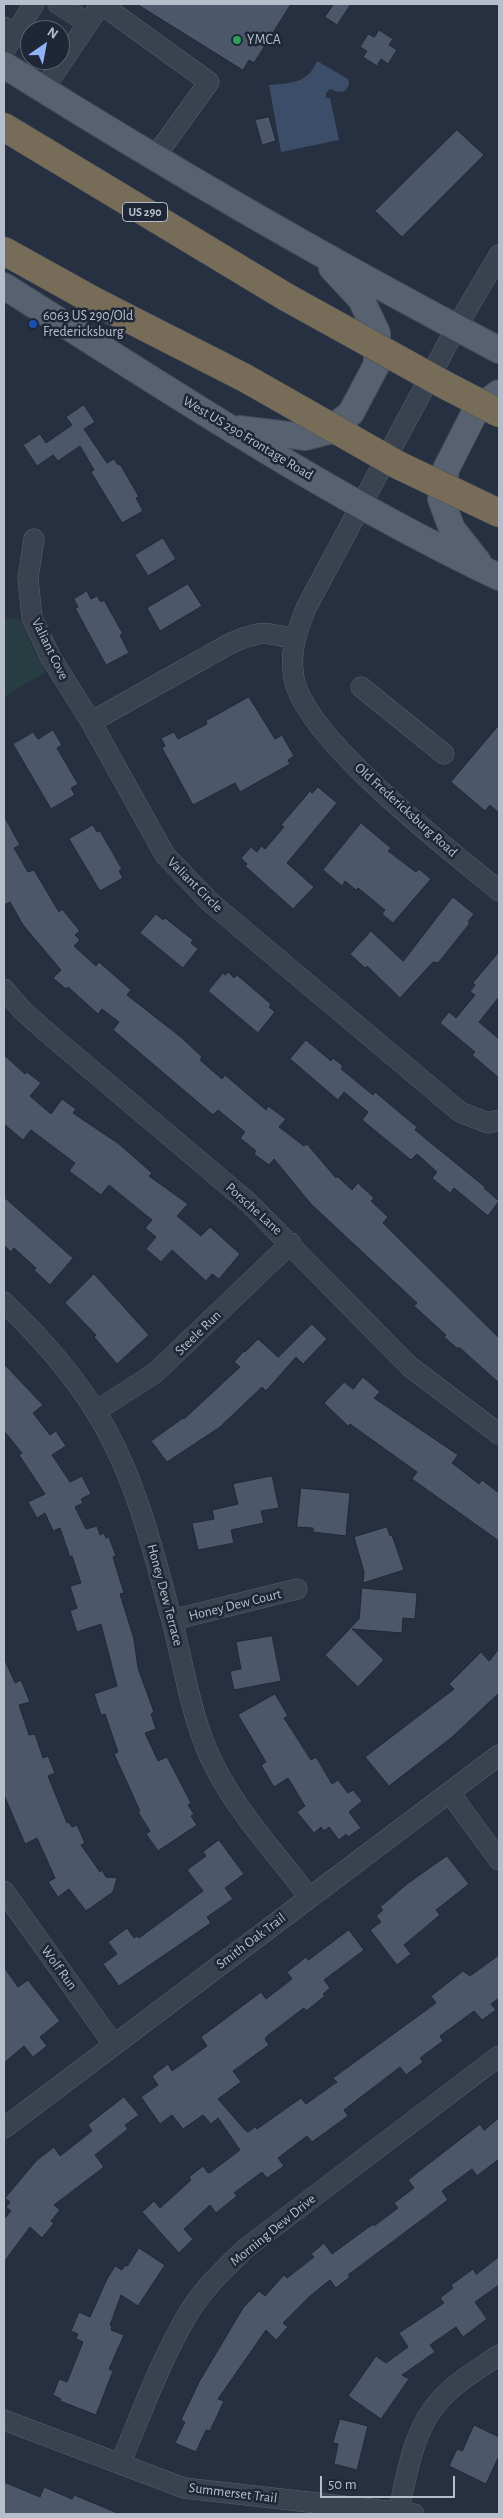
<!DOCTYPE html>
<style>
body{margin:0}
#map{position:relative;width:503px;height:2518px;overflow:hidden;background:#263041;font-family:"Alegreya Sans",sans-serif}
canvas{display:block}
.frame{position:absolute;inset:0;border:5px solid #b7becb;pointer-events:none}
.north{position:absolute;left:20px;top:20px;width:50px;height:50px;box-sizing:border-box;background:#1f2736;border:1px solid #5c6372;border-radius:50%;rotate:33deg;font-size:14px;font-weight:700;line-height:20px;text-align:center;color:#b7becb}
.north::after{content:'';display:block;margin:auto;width:18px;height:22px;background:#90b3f7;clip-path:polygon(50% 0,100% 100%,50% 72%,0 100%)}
.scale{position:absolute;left:320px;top:2476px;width:135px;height:22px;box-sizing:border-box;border:2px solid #b7becb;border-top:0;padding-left:6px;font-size:15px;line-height:18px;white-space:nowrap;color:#b7becb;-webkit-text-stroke:4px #1f2736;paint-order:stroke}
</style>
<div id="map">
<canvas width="503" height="2518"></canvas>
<div class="frame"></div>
<div class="north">N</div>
<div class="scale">50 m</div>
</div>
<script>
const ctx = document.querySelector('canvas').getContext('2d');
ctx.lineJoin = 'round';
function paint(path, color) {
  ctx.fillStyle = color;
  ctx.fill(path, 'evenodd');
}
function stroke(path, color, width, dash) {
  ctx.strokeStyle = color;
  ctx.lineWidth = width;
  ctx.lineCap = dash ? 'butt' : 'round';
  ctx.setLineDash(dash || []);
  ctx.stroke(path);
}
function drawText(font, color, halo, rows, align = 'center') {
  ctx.font = font + ' "Alegreya Sans",sans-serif';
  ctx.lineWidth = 5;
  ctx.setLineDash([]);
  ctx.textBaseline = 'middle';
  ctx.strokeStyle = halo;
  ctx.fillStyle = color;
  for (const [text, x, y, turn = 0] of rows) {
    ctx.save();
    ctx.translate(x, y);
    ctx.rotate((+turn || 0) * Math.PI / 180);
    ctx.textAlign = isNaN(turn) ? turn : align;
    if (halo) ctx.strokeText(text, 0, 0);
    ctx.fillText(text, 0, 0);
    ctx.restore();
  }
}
paint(new Path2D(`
 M6,618L19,619L46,672L4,697V627Z`), '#283d42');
paint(new Path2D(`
 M317,61L348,79L349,84C346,95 338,92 330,89L326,93V98H330L339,140L281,152L269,85C290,83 308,84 317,61Z`), '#3c4d69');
const building = new Path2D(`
 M137,4H291L254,63L249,60L243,70Z
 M334,4H351L337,25L325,17Z
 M379,30L393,39L389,45L397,50L388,64L381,59L377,66L363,57L367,51L360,47L368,34L374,37Z
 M269,117L276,141L262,145L255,120Z
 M457,130L484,155L402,237L375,211Z
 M84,405L95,422L84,429L107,463L114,459L118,465L120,464L139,497L136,498L143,511L122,523L91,472L94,470L80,446L58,461L53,455L37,466L23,445L40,434L46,443L72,425L66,417Z
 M163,538L176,559L148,576L135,555Z
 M188,584L202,606L160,631L147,608Z
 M87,591L91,599L97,596L101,602L104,600L123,634L120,635L129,653L106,665L75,608L78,607L74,599Z
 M249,697L275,739L282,735L294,756L288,760L290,764L240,792L235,783L193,805L162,748L165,746L161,738L174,732L178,739L207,724L206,721Z
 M499,725V813L490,805L485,811L451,782Z
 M53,730L62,745L57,748L78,784L71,788L75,795L51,809L13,744L33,732L38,739Z
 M318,787L337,803L287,863L314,887L293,909L245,866L247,864L241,858L251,847L257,852L261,846L265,849L284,827L281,825L310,791L312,793Z
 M4,816L20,845L14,848L28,872L34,870L59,912L62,909L80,931L75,935L80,940L74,946L96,966L99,962L131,990L127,995L182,1038L202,1057L200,1060L222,1079L225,1075L266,1110L268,1106L286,1119L279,1127L304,1146L307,1144L336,1178L337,1176L352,1190L358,1183L374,1198L371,1201L388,1217L383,1223L499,1338V1383L459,1347L458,1349L444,1337L446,1335L414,1306L417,1303L311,1204L274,1159L269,1165L254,1154L256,1151L240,1138L245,1132L218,1110L213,1115L113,1030L119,1022L102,1009L98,1014L68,987L66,989L53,978L61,970L23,925L10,902L4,905Z
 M361,823L391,848L388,851L416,872L419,869L431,879L393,923L382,914L385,910L358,888L356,890L345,881L342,886L323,870Z
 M93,825L97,832L100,831L122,869L119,871L123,878L100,891L69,839Z
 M453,897L474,914L468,922L470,923L438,963L433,962L400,998L367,966L365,968L350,954L371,931L403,961Z
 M156,914L163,920L165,918L193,940L191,943L198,949L183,968L140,933Z
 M499,952V997L479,1022L499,1039V1078L472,1055L475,1052L440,1023L449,1012L456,1018L475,995L470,992L475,985L473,983Z
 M228,972L234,978L237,975L271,1004L269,1007L275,1012L258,1033L208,991L223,973L225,975Z
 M306,1040L331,1061L333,1058L343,1066L341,1069L373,1095L375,1092L417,1127L415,1130L485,1187L484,1188L499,1201L488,1216L454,1188L450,1193L432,1178L437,1172L417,1154L411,1160L362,1120L368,1112L344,1092L338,1100L290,1059Z
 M4,1055L25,1074L27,1072L41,1083L30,1096L51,1114L62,1099L76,1109L73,1113L119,1144L152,1173L149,1176L188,1204L177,1216L201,1236L210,1227L240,1254L219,1279L212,1274L206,1281L172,1250L161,1262L146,1249L156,1237L145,1228L152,1220L109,1185L101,1195L69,1171L75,1163L31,1130L23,1140L4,1124Z
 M4,1197L73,1258L50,1285L34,1270L36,1268L14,1248L11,1252L4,1245Z
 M94,1274L149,1335L117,1364L94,1337L96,1335L65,1303Z
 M312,1324L327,1339L303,1364L296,1357L266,1391L262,1387L220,1427L167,1462L151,1441L183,1418L184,1419L240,1367L234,1362L244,1351L245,1352L258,1339L278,1357Z
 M4,1364L43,1405L33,1413L50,1435L56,1431L66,1446L52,1455L70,1482L82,1476L91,1494L81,1499L83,1503L75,1507L86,1529L97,1526L100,1535L104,1533L106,1538L109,1537L116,1556L113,1557L124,1593L120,1594L134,1639L138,1668L154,1712L151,1714L156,1729L145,1733L158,1761L167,1757L191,1803L188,1805L194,1814L191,1816L197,1825L158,1851L146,1834L150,1831L138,1812L140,1811L114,1754L118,1752L105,1714L101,1715L94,1694L117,1686L101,1624L77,1632L70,1611L77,1608L70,1586L81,1583L72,1556L70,1557L60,1528L53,1531L45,1513L37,1518L28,1502L45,1494L19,1455L22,1453L4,1431Z
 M363,1377L380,1392L374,1398L458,1455L452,1463L479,1484L482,1480L499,1493V1541L412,1479L417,1472L350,1424L348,1426L324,1403L344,1382L353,1389Z
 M272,1476L279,1508L261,1511L264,1523L231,1530L234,1543L198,1550L192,1523L214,1519L212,1510L238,1504L233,1484Z
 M301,1488L350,1493L346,1536L313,1532V1528L297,1527Z
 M387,1527L390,1536L392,1535L404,1570L363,1583L364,1572L354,1537Z
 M362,1588L417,1593L415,1619L403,1618L402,1633L352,1629L384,1660L358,1687L325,1655L359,1619Z
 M272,1636L281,1681L234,1690L230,1671L241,1669L236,1642Z
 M499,1649V1693L451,1738L389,1786L365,1757L454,1689L449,1684L481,1652L489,1661Z
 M4,1658L15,1683L21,1680L30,1702L19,1705L29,1735L35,1734L43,1758L48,1756L55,1773L48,1776L67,1823L69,1822L72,1827L77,1825L85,1843L81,1845L100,1872L102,1870L106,1877L117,1878L113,1892L86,1911L69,1889L58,1897L48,1882L55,1878L37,1838L25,1844L4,1795Z
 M275,1694L288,1716L284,1718L311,1760L316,1757L332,1784L338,1780L348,1793L353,1790L362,1801L349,1812L361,1828L348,1837L346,1834L339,1840L329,1827L324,1831L321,1827L314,1833L297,1812L305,1806L288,1778L274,1787L261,1765L266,1762L238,1715Z
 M219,1840L244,1874L225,1888L233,1899L207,1917L211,1923L119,1986L103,1964L117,1954L108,1942L127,1928L134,1938L137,1936L139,1938L203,1891L187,1870L206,1856L203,1852Z
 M447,1856L469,1884L436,1910L440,1915L404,1945L411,1954L397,1965L370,1930L381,1922L376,1916L383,1910L380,1907L407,1884Z
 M349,1930L364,1950L324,1980L330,1988L323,1994L325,1996L306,2011L304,2008L267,2036L265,2039L269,2045L233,2071L241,2082L218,2099L245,2130L248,2132L255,2127L257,2129L301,2098L306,2104L337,2082L333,2078L436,2003L431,1996L463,1971L470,1976L499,1955V1998L491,2004L496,2010L482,2020L474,2011L440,2036L443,2041L420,2058L423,2062L406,2075L400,2067L344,2110L348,2116L312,2142L307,2136L278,2158L284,2166L267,2178L262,2172L234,2193L237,2196L216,2213L210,2205L184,2229L193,2239L179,2253L142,2212L154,2201L160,2208L191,2180L189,2177L203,2166L208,2173L211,2172L240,2150L218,2118L211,2124L203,2115L183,2129L172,2115L160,2124L141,2097L158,2085L152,2076L168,2064L172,2071L207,2046L201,2037L261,1992L266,1999L292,1979L287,1972L306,1957L308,1960Z
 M4,1967L18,1987L28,1980L60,2021L40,2037L47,2046L33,2057L24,2046L4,2063Z
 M124,2097L139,2115L125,2125L128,2129L95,2155L104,2167L54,2205L60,2210L51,2221L54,2223L42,2238L30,2227L4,2262V2219L11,2211L6,2207L10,2202L5,2198L36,2161L54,2147L60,2156L92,2131L88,2125Z
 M499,2118V2159L477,2176L472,2169L442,2191L448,2200L348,2275L350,2277L336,2288L330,2280L309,2297L283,2323L288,2327L276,2340L266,2330L218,2399L224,2401L210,2431L206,2430L196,2452L175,2443L185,2422L181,2420L199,2382L243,2308L259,2291L265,2296L284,2275L287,2278L314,2257L311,2254L324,2243L332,2254L373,2224L374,2226L398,2208L394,2203L414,2188L408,2180L480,2124L484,2130Z
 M139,2248L165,2265L138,2306L121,2295L110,2325L112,2326L111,2330L124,2335L109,2369L113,2371L96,2415L60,2401L61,2399L53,2395L59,2379L67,2382L83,2342L76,2339L78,2334L71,2331L79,2312L90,2317L107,2279L115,2266L122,2270L125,2265L127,2266Z
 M499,2257V2285L475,2302L487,2319L463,2337L456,2327L430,2345L435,2352L402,2375L409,2379L381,2419L348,2396L376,2356L386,2363L408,2347L399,2333L444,2303L440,2298L453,2288L451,2285L473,2269L476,2274Z
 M340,2419L368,2426L357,2470L334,2464L338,2444L333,2443Z
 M474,2425L499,2437V2456L486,2484L449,2466L457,2449L462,2451Z
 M4,2482L40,2497L44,2487L72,2499L74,2495L120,2514H4Z`);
paint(building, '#4c576a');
stroke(building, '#212938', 1);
const minor = new Path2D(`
 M58,4L88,23
 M101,4L209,82L154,158
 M4,27L15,34L4,51
 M15,34L34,4
 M43,90L101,4
 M499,255L456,328L306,608C297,631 289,652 294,678C305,739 449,849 499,891
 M34,539L28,578L32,618L51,658L91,722L165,855L210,902L460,1112L488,1123L499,1120
 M361,687L444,754
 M91,722L231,643C260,631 263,631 294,639
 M4,989L23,1011L50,1035L249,1203L409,1366L499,1434
 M4,1302C38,1335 71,1371 96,1412C135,1475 153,1549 172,1621C185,1670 192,1724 216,1769C239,1814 279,1857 309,1897
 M96,1411L155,1373L291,1243
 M172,1620L297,1589
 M450,1793L499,1860
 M4,1891L114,2045
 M4,2128L499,1755
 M4,2420L184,2488L414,2514
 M120,2464C141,2415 160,2361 188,2314C203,2289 224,2269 246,2248L499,2056
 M398,2513C407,2475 413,2428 441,2399C457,2381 480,2368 499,2355`);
const major = new Path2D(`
 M4,65C165,166 330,262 499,350
 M4,286C166,388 326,495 499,577
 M239,429L306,437L329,431L351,413L377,364V333L361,299L332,268
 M478,562L452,529L441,499L446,469L476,410L499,393`);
const highway = new Path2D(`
 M4,127L286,297
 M4,251L94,301L245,378`);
stroke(minor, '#58606e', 21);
stroke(major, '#444b5a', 28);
stroke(highway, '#454d5b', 29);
stroke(minor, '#3a4250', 20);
stroke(major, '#586170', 26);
stroke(highway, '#766c57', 28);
const highwayBridge = new Path2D(`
 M286,297L445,385L499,413
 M245,378L398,465L499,513`);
stroke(highwayBridge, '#454d5b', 29, []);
stroke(highwayBridge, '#766c57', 28);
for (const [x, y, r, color] of [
 [237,40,5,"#2e9e5b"],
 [33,324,5,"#1a4fb4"]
]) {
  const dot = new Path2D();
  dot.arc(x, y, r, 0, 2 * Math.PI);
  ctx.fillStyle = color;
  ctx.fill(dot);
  stroke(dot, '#1f2736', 2);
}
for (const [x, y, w] of [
 [145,212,45]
]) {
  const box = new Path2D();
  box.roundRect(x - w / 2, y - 9.5, w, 19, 4);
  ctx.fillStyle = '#1f2736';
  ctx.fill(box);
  stroke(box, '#b7becb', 1);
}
drawText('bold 12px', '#b7becb', null, [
 ["US 290",145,212]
]);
drawText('14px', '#b7becb', '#1f2736', [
 ["YMCA",247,40],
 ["6063 US 290/Old",43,316],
 ["Fredericksburg",43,332]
], 'left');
drawText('14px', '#b7becb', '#1f2736', [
 ["West US 290 Frontage Road",248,438,31],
 ["Valiant Cove",50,649,64],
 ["Old Fredericksburg Road",406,810,42],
 ["Valiant Circle",195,885,45],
 ["Porsche Lane",254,1209,42],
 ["Steele Run",198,1333,-44],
 ["Honey Dew Terrace",165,1595,75],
 ["Honey Dew Court",235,1605,-14],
 ["Smith Oak Trail",251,1941,-37],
 ["Wolf Run",59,1968,54],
 ["Morning Dew Drive",273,2230,-39],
 ["Summerset Trail",233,2493,7]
]);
</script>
